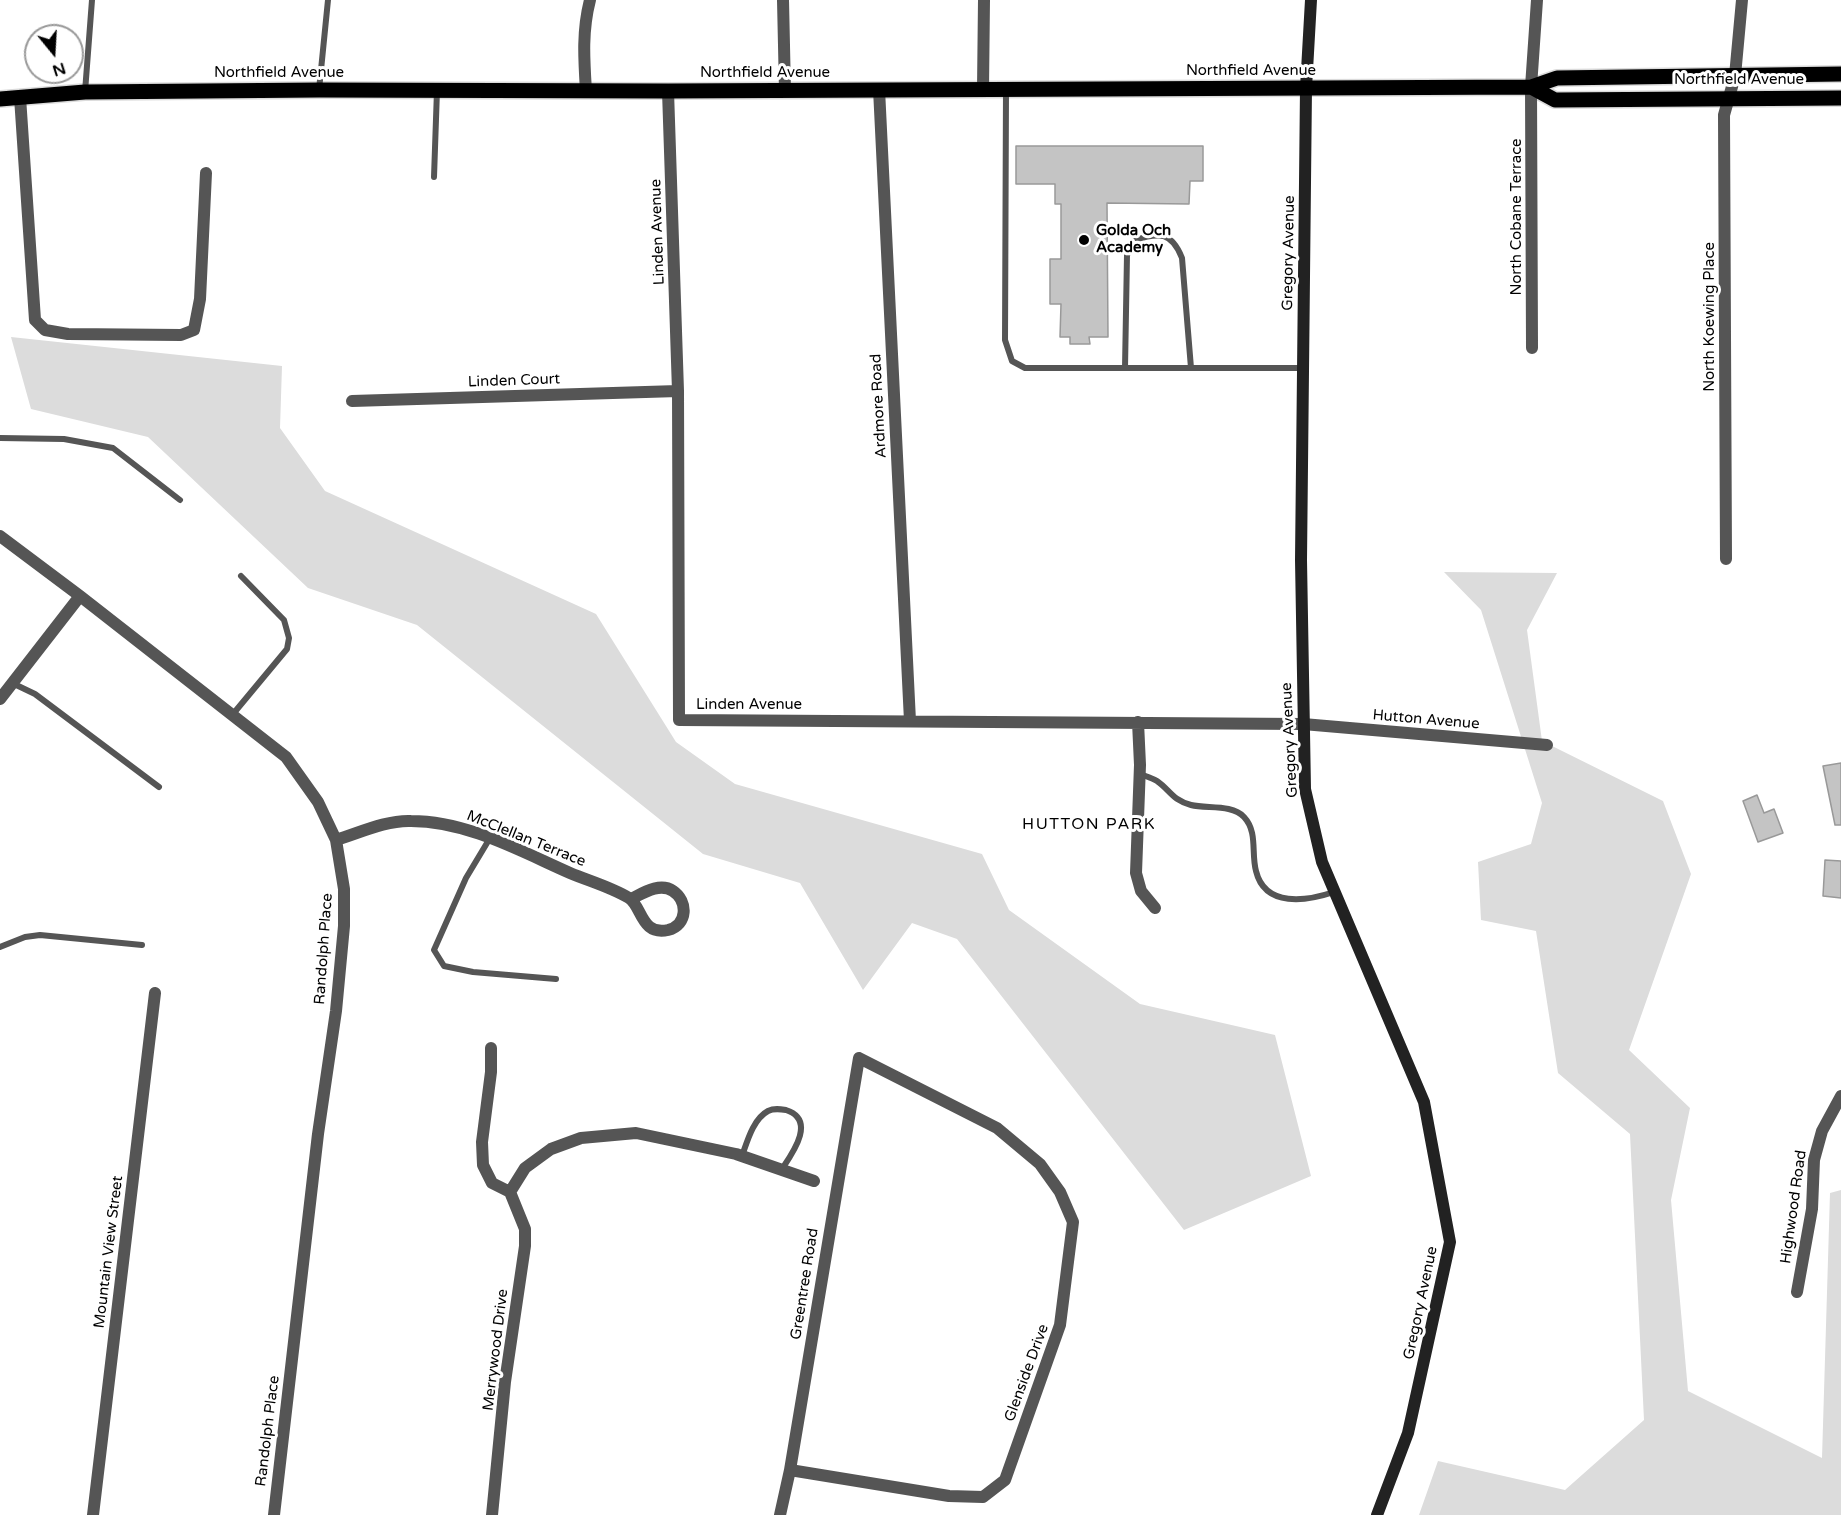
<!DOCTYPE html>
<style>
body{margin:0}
#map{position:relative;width:1841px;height:1515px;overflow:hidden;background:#fff;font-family:"Varela Round",sans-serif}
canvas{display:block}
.north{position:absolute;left:24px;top:24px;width:60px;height:60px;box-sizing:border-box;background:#fff;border:2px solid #999;border-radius:50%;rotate:162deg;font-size:16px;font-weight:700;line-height:24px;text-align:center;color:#000}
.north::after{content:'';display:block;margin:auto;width:21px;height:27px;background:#000;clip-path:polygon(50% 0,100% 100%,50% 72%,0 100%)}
</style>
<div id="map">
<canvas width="1841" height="1515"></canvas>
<div class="north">N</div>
</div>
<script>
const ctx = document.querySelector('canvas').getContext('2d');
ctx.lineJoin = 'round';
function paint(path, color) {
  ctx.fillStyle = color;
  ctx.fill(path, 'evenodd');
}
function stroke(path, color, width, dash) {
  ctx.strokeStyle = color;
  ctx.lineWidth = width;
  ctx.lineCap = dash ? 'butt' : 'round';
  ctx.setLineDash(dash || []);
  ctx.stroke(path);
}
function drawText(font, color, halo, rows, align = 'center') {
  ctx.font = font + ' "Varela Round",sans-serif';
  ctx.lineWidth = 6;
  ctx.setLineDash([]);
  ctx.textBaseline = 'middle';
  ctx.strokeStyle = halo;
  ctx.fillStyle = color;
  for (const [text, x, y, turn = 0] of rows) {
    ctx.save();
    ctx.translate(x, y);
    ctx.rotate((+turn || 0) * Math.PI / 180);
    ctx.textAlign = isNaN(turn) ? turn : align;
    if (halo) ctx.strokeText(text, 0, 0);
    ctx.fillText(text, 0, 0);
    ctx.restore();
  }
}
paint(new Path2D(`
 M11,337L282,366L280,428L325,491L596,614L676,742L735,784L982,854L1009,910L1140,1004L1275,1035L1311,1176L1184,1230L957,939L912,923L863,990L800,883L703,854L417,625L308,588L148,437L31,409Z
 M1444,572L1557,573L1527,630L1542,741L1663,801L1691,874L1629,1050L1690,1108L1671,1200L1688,1391L1822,1458L1830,1193L1841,1190V1515H1419L1438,1461L1565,1490L1644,1420L1630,1134L1558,1073L1536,931L1481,920L1478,862L1531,844L1542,803L1481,610Z`), '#dcdcdc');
const building = new Path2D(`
 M1016,146H1203V181H1190L1189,204L1107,203L1108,337H1089L1090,344H1070V337H1060L1061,304H1050V259H1061V204H1055V184H1016Z
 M1841,763V825H1835L1823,766Z
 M1757,795L1764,813L1774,809L1783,833L1758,842L1743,801Z
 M1825,860L1841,861V898L1823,896Z`);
paint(building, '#c4c4c4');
stroke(building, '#999', 1.5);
const primary = new Path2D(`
 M1531,87L1555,100L1841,98
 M0,99L85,92L319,90L668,91L1531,87L1557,78L1841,74`);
stroke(primary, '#dbdbdb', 18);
stroke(new Path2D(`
 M319,90L328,0
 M1006,90L1005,340L1012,361L1025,368H1303
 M85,92L92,0
 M434,177L437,90
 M1125,368L1127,255L1135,240C1159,232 1172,232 1182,258L1191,368
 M0,438L64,439L113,448L180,500
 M12,683L35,694L159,787
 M233,714L287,649L289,638L284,620L241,576
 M1140,774C1145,776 1152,778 1157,781C1170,790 1172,800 1191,805C1207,809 1232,804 1244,817C1258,832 1251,853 1256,871C1265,908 1307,901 1334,892
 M490,838L466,878L434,950L444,966L473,972L556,979
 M0,947L25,937L40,935L142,945
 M742,1156C747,1142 753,1119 768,1111C774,1108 780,1109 786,1110C817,1120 792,1154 782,1169`), '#555', 6);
stroke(new Path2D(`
 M783,0L785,91
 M879,89L910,721
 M983,89L984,0
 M586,91C584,59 582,31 590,0
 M668,91L678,391L679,720L1303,724L1547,745
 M20,97L35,320L45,330L68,334L181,335L194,330L200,299L206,173
 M1532,348L1531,87L1537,0
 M352,401L678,391
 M0,536L80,596L286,757L318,802L336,840L344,889V926L336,1011L318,1134L274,1515
 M1726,559L1724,115L1735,76L1742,0
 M0,699L80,596
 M1138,722L1140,765L1136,873L1141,891L1155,908
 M336,840C359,833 386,820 411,821C467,821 520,851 570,873C589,881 611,887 629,898C642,906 641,936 668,930C688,925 688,901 673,891C660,882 643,893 631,899
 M491,1048V1072L482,1142L483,1165L492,1183L510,1192
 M1797,1292L1812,1209L1814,1160L1822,1131L1841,1096
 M93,1515L155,993
 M492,1515L505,1382L525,1246V1229L510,1192L525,1168L551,1149L581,1138L636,1133L736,1154L814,1181
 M780,1515L790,1470L859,1058L997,1128L1040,1164L1060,1192L1073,1222L1060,1325L1005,1480L983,1497L949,1496L790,1470`), '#555', 12);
stroke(new Path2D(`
 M1311,0L1306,88L1301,560L1305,789L1322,862L1424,1102L1450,1242L1408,1433L1377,1515`), '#222', 12);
stroke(primary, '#000', 15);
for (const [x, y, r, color] of [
 [1084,240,6,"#000"]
]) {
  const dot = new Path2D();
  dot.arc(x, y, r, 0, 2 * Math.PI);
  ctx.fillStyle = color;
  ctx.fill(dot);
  stroke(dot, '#fff', 2);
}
drawText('15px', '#000', '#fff', [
 ["Northfield Avenue",1251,71],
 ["Northfield Avenue",279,73],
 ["Northfield Avenue",765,73],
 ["Northfield Avenue",1739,80],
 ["North Cobane Terrace",1517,217,-90],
 ["Linden Avenue",658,232,-92],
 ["Gregory Avenue",1289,253,-89],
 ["North Koewing Place",1710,317,-90],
 ["Linden Court",514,381,-2],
 ["Ardmore Road",879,406,-93],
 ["Linden Avenue",749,705],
 ["Hutton Avenue",1426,720,5],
 ["Gregory Avenue",1290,740,-93],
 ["McClellan Terrace",526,839,22],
 ["Randolph Place",324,949,-86],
 ["Highwood Road",1794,1207,-82],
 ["Mountain View Street",109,1252,-83],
 ["Greentree Road",805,1284,-81],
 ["Gregory Avenue",1421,1303,-78],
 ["Merrywood Drive",496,1350,-83],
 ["Glenside Drive",1027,1373,-70],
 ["Randolph Place",268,1431,-83]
]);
drawText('bold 15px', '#000', '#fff', [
 ["Golda Och",1096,231],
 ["Academy",1096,248]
], 'left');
ctx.letterSpacing = '1.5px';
drawText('16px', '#000', '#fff', [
 ["HUTTON PARK",1089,825]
]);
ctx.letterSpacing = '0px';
</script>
